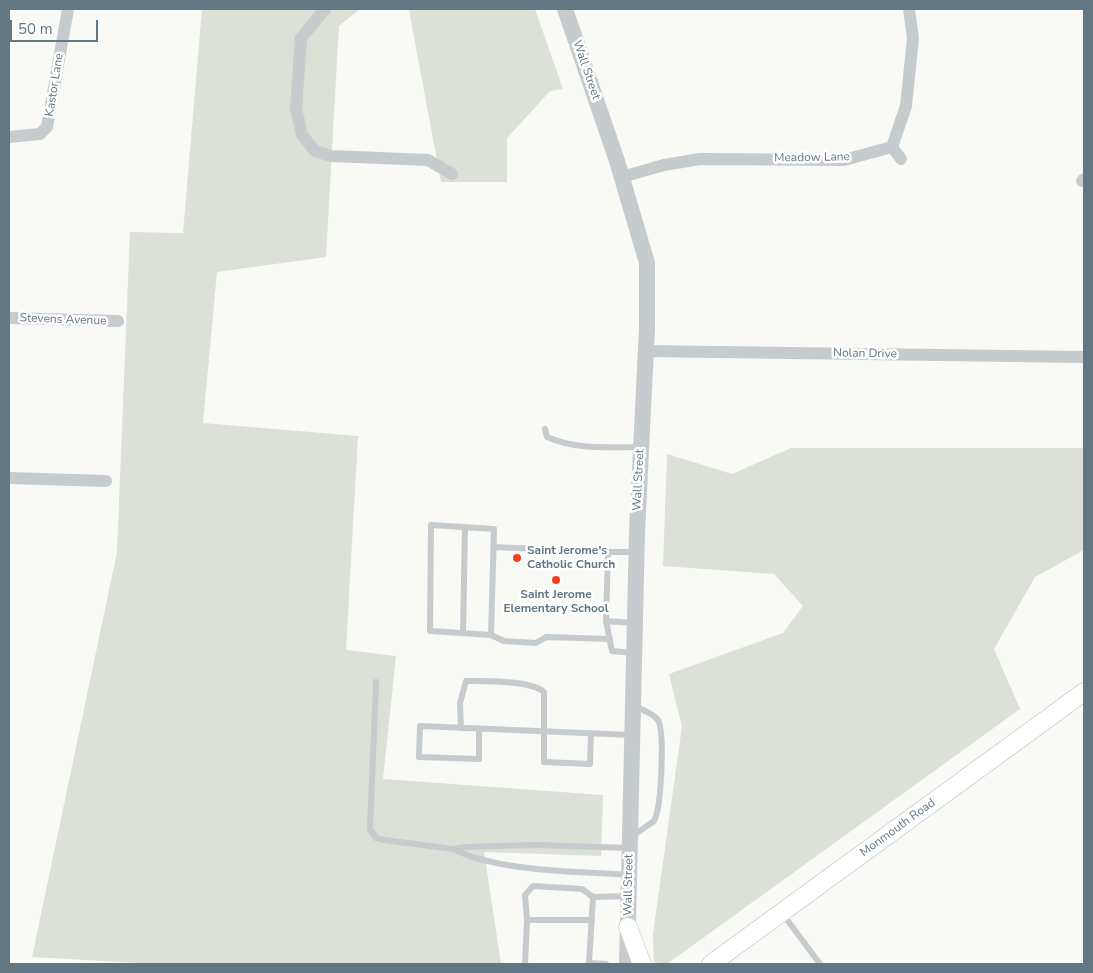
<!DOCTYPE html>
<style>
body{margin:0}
#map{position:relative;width:1093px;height:973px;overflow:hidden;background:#f9f9f6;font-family:"Nunito Sans",sans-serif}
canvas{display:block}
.frame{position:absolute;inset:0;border:10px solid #617783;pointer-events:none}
.scale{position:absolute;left:10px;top:20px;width:88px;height:22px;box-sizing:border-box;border:2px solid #617783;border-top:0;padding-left:6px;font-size:15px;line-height:18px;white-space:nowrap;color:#617783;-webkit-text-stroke:4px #fff;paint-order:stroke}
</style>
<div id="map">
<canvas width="1093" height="973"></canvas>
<div class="frame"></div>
<div class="scale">50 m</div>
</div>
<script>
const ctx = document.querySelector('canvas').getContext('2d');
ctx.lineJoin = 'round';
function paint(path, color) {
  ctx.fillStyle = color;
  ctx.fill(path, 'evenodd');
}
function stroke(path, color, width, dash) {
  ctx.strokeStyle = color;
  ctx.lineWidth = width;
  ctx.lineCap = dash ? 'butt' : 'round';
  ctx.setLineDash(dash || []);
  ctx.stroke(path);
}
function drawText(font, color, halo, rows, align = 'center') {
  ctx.font = font + ' "Nunito Sans",sans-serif';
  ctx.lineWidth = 5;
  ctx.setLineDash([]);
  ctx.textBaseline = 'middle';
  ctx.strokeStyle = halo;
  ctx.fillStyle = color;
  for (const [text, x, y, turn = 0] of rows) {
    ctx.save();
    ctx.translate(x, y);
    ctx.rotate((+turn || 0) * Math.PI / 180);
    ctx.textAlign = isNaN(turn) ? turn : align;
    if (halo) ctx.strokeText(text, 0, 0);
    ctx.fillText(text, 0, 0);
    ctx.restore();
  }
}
paint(new Path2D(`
 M202,9H360L339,26L326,257L217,272L203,423L358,436L346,650L396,656L383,779L603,795L601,856L484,852L501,964H157L32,957L117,552L130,232L183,233Z
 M396,9H535L563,89L550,91L507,138V182H441L409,10Z
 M791,448H1084V550L1035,577L994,649L1020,709L667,964L654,962L653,934L682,726L669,674L783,633L803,606L774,574L663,566L667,454L732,474Z`), '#dbe1d6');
const secondary = new Path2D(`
 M628,927L642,964
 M711,964L1084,692`);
stroke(secondary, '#b8bec2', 19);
stroke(new Path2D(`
 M545,429L547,437C576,450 608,447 640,447
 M493,547L608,552
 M606,621L612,651L633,653
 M634,623L606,621L608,552H635
 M463,633L465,527
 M491,635L494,529L431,525L430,631L491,635L504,641L536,643L546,637L610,639
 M376,682L370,829L376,838L384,840L453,849
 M461,728L460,703L466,681C484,681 531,680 544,692V762L590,764L591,734
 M479,729V759L419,757L420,726L631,735
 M631,837L654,821L656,816C661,801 665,732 658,720C653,713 642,710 635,706
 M628,875C575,871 500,872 453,849L464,847L536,845L629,848
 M782,913L820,964
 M527,920L525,895L533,886L582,889L593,897
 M525,964L527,920H592
 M606,964L589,963L593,897L628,896`), '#c6cbce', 6);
stroke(new Path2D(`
 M325,9L301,38L296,108L302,135L315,151L331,156L428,160L452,174
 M9,137L40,134L47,127L68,9
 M892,147L901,159
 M622,177L664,165L700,159L844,160L892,147L906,106L913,38L909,9
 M1082,181L1084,179
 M9,318L118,321
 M645,351L1084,357
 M9,478L106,481`), '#c6cbce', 12);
stroke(new Path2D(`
 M565,9L617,161L647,263V328L637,532L627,964`), '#c6cbce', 16);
stroke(secondary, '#fff', 18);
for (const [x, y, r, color] of [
 [517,558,5,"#f03e1e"],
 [556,580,5,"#f03e1e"]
]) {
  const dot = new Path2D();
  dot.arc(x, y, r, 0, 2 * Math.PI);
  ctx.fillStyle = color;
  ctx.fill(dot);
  stroke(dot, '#fff', 2);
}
drawText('12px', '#617783', '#fff', [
 ["Wall Street",586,70,71],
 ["Kastor Lane",55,85,-81],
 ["Meadow Lane",812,158,-1],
 ["Stevens Avenue",63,320,2],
 ["Nolan Drive",865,354,1],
 ["Wall Street",639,480,-87],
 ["Monmouth Road",898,828,-36],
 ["Wall Street",629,885,-89]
]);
drawText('bold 12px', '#617783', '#fff', [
 ["Saint Jerome's",527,551],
 ["Catholic Church",527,565],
 ["Saint Jerome",556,595,"center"],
 ["Elementary School",556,609,"center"]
], 'left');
</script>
